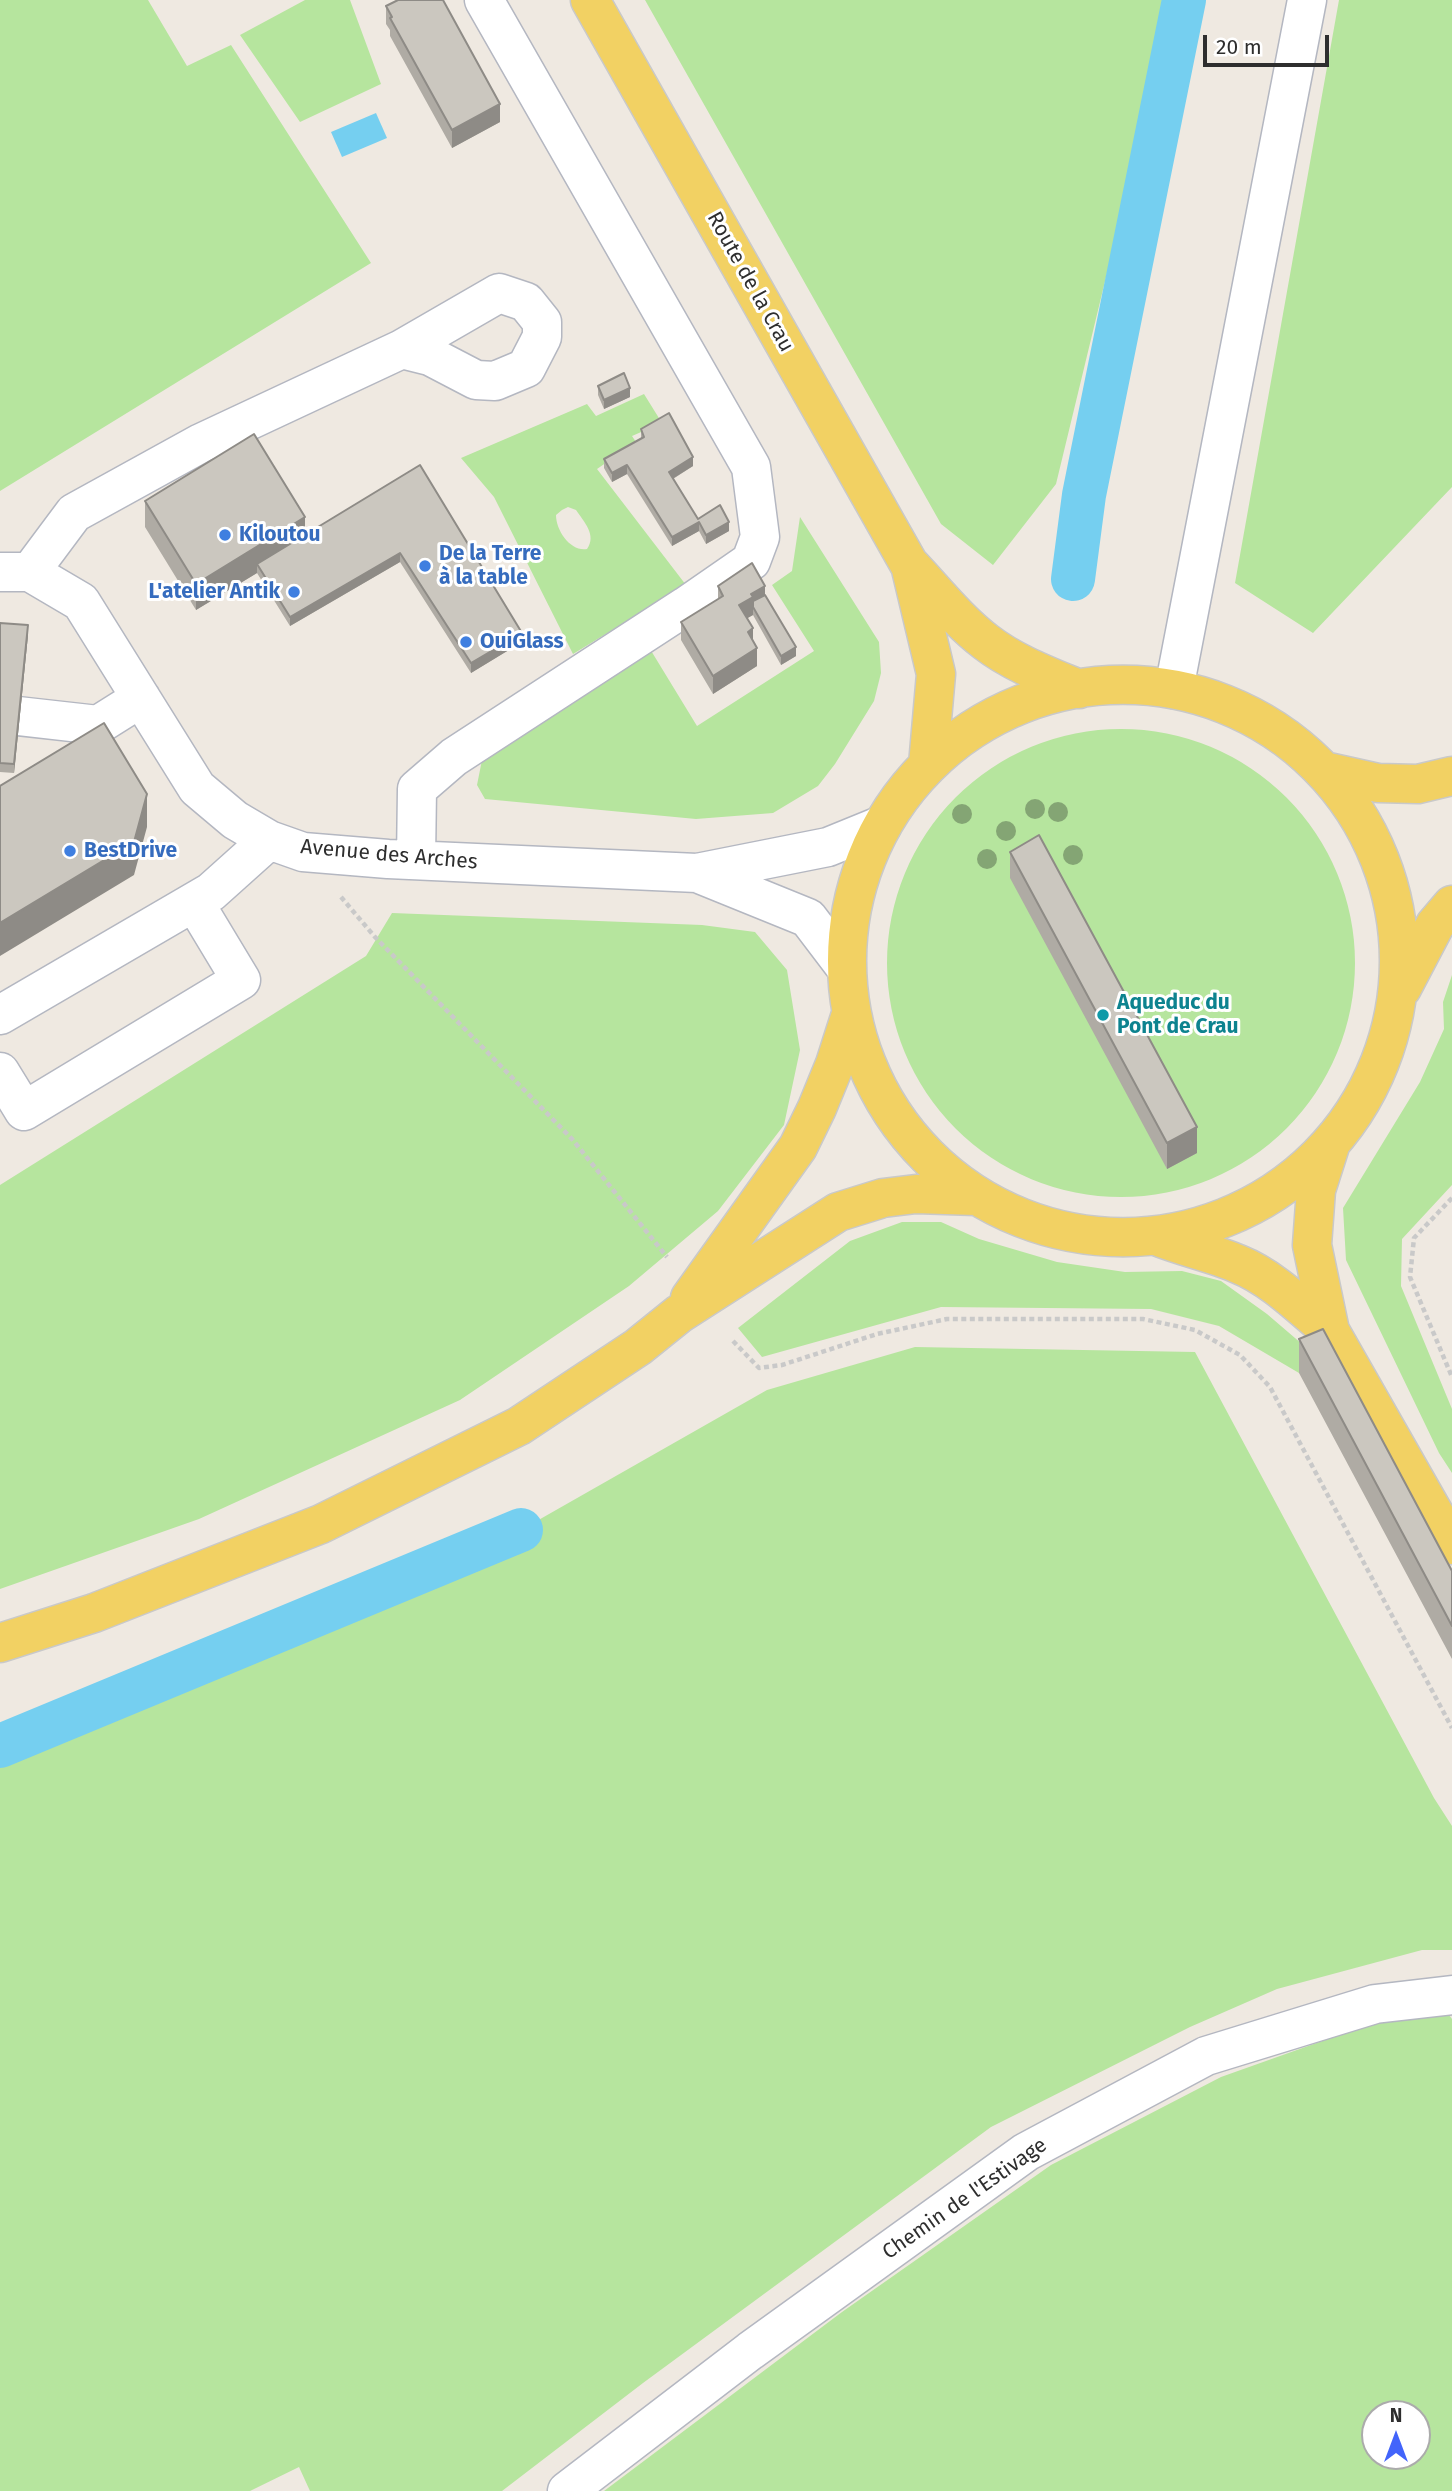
<!DOCTYPE html>
<meta charset="utf-8">
<style>
body{margin:0}
#map{position:relative;width:1452px;height:2491px;overflow:hidden;background:#efe9e1;font-family:"Fira Sans",sans-serif}
canvas{display:block}
.north{position:absolute;left:1361px;top:2400px;width:70px;height:70px;box-sizing:border-box;background:#fff;border:2px solid #ababab;border-radius:50%;rotate:0deg;font-size:19px;font-weight:700;line-height:28px;text-align:center;color:#2e2e2e}
.north::after{content:'';display:block;margin:auto;width:24px;height:32px;background:#4264fb;clip-path:polygon(50% 0,100% 100%,50% 72%,0 100%)}
.scale{position:absolute;left:1203px;top:35px;width:126px;height:32px;box-sizing:border-box;border:4px solid #2e2e2e;border-top:0;padding-left:9px;font-size:21px;line-height:24px;white-space:nowrap;color:#2e2e2e;-webkit-text-stroke:5px #fff;paint-order:stroke}
</style>
<div id="map">
<canvas width="1452" height="2491"></canvas>
<div class="north">N</div>
<div class="scale">20 m</div>
</div>
<script>
const ctx = document.querySelector('canvas').getContext('2d');
ctx.lineJoin = 'round';
function paint(path, color) {
  ctx.fillStyle = color;
  ctx.fill(path, 'evenodd');
}
function stroke(path, color, width, dash) {
  ctx.strokeStyle = color;
  ctx.lineWidth = width;
  ctx.lineCap = dash ? 'butt' : 'round';
  ctx.setLineDash(dash || []);
  ctx.stroke(path);
}
function drawText(font, color, halo, rows, align = 'center') {
  ctx.font = font + ' "Fira Sans",sans-serif';
  ctx.lineWidth = 6;
  ctx.setLineDash([]);
  ctx.textBaseline = 'middle';
  ctx.strokeStyle = halo;
  ctx.fillStyle = color;
  for (const [text, x, y, turn = 0] of rows) {
    ctx.save();
    ctx.translate(x, y);
    ctx.rotate((+turn || 0) * Math.PI / 180);
    ctx.textAlign = isNaN(turn) ? turn : align;
    if (halo) ctx.strokeText(text, 0, 0);
    ctx.fillText(text, 0, 0);
    ctx.restore();
  }
}
paint(new Path2D(`
 M0,0H148L187,66L231,45L371,263L0,491Z
 M305,0H350L381,84L300,122L240,35Z
 M645,0H1173L1056,484L993,565L941,524Z
 M1339,0H1452V487L1313,633L1235,583Z
 M644,394L662,423L632,436L636,442L597,469L686,585L573,654L494,497L461,458L587,404L596,416ZM568,507L576,510C584,522 597,535 587,549C571,552 556,531 556,515L562,510Z
 M800,517L879,642L881,673L874,701L835,764L818,786L773,813L696,819L485,799L477,785L482,760L650,649L697,726L814,651L772,585L792,571Z
 M887 963a234 234 0 1 1 468 0a234 234 0 1 1-468 0Z
 M392,913L702,925L755,932L787,970L800,1050L784,1125L718,1211L629,1286L460,1400L199,1519L0,1589V1185L366,956Z
 M1452,975V1185L1402,1239L1401,1286L1452,1409V1473L1439,1453L1346,1260L1343,1208L1420,1082L1444,1029L1443,1002Z
 M902,1222H941L979,1239L1057,1262L1125,1272L1182,1271L1221,1281L1267,1314L1323,1362L1299,1373L1219,1326L1151,1309L941,1307L762,1357L738,1328L850,1241Z
 M915,1347L1195,1352L1434,1798L1452,1826V1950H1422L1277,1989L1190,2027L991,2127L643,2383L502,2491H310L299,2467L250,2491H0V1754L484,1551L767,1390Z
 M1449,2015L1452,2019V2491H604L842,2312L1051,2165L1221,2077L1370,2024ZM1375,2414H1417V2456H1375Z`), '#b6e59e');
paint(new Path2D(`
 M376,113L387,138L342,157L331,132Z`), '#75cff0');
stroke(new Path2D(`
 M1073,579L1084,495L1184,0
 M0,1746L521,1530`), '#75cff0', 44);
const minor = new Path2D(`
 M0,572H30L81,602L197,788L235,820L269,840L303,852L388,859L697,873L828,847L882,825
 M30,572L74,513L201,443L402,349L499,293L526,302L542,322V337L526,368L495,381L476,380L430,356L402,349
 M1174,689L1307,0
 M0,714L98,725L141,698
 M416,860L417,789L454,757L686,606L751,561L760,537L751,467L484,0
 M697,873L808,918L846,968
 M0,1015L211,892L269,840
 M0,1072L24,1111L241,980L194,902
 M567,2491L750,2351L1026,2152L1206,2056L1375,2004L1452,1995`);
const major = new Path2D(`
 M590,0L909,564C934,590 957,620 986,642C1013,663 1048,676 1079,689
 M911,569L936,674L928,765
 M847 961a276 276 0 1 1 552 0a276 276 0 1 1-552 0Z
 M1324,771L1378,783L1418,784L1452,776
 M1402,988L1435,925L1452,905
 M1330,1146L1316,1190L1312,1245L1330,1331L1452,1545
 M1156,1236C1183,1247 1212,1253 1238,1264C1273,1278 1302,1308 1330,1331
 M690,1298L798,1147L817,1108L835,1064L851,1014
 M0,1643L94,1613L321,1524L519,1426L638,1347L679,1314L838,1212L883,1198L916,1194L976,1196`);
stroke(minor, '#b4b7c1', 41);
stroke(major, '#c9c9c9', 41);
stroke(new Path2D(`
 M341,897L375,937L572,1139L667,1257
 M1452,1198L1414,1238L1410,1277L1452,1377
 M733,1341L759,1368L782,1365L877,1334L947,1319H1143L1195,1330L1240,1355L1270,1387L1452,1728`), '#c9c9c9', 4.5, [5, 3.5]);
stroke(minor, '#fff', 38);
stroke(major, '#f2d163', 38);
ctx.fillStyle = '#84a574';
for (const [x, y] of [
 [1035,809],
 [1058,812],
 [962,814],
 [1006,831],
 [1073,855],
 [987,859]
]) {
  ctx.beginPath();
  ctx.arc(x, y, 10, 0, 2 * Math.PI);
  ctx.fill();
}
paint(new Path2D(`
 M386,6L500,122L452,148L390,36V30L386,24Z
 M598,386L630,397L604,409L598,395Z
 M641,429L693,466L673,479L698,519L729,531L706,544L699,531L672,546L627,474L612,482L604,468V459L641,438Z
 M420,465L522,642L471,673L400,562L290,626L257,573L196,610L145,527V501L305,535Z
 M718,586L765,595L796,656L781,665L753,615L747,618L753,642L757,666L713,694L681,640V622L718,600Z
 M0,623L28,635L14,773L0,772Z
 M1010,852L1197,1153L1167,1169L1010,878Z
 M1299,1339L1452,1571V1659L1299,1373Z`), '#afaba4');
paint(new Path2D(`
 M500,104V122L452,148V130Z
 M630,388V397L604,409V400Z
 M693,457V466L669,481V472Z
 M627,465V474L612,482V473Z
 M305,517V543L257,564V573L196,610V584Z
 M699,522V531L672,546V537Z
 M729,522V531L706,544V535Z
 M400,553V562L290,626V617Z
 M765,586V604L753,607V615L739,623V605L751,594Z
 M28,625V635L14,773V764Z
 M753,628V646L748,632Z
 M522,633V642L471,673V663Z
 M796,647V656L781,665V656Z
 M757,648V666L713,694V676Z
 M147,794V827L134,875L0,956V923Z
 M1197,1127V1153L1167,1169V1143Z`), '#8e8b86');
const building = new Path2D(`
 M398,0H443L500,104L452,130L390,18L392,17L386,6Z
 M624,373L630,388L604,400L598,386Z
 M669,413L693,457L669,472L698,519L720,505L729,522L706,535L699,522L672,537L627,465L612,473L604,459L644,437L641,429Z
 M254,434L305,517L196,584L145,501Z
 M420,465L522,633L471,663L400,553L290,617L257,564Z
 M752,563L765,586L751,594L753,597L739,605L753,628L748,632L757,648L713,676L681,622L723,596L718,586Z
 M765,595L796,647L781,656L753,607V601Z
 M0,623L28,625L14,764L0,763Z
 M104,723L147,794L134,842L0,923V786Z
 M1039,835L1197,1127L1167,1143L1010,852Z
 M1323,1329L1452,1571V1626L1299,1339Z`);
paint(building, '#cbc7bf');
stroke(building, '#8e8b86', 2);
for (const [x, y, r, color] of [
 [225,535,7,"#3f7fe0"],
 [425,566,7,"#3f7fe0"],
 [294,592,7,"#3f7fe0"],
 [466,642,7,"#3f7fe0"],
 [70,851,7,"#3f7fe0"],
 [1103,1015,7,"#0f9aa8"]
]) {
  const dot = new Path2D();
  dot.arc(x, y, r, 0, 2 * Math.PI);
  ctx.fillStyle = color;
  ctx.fill(dot);
  stroke(dot, '#fff', 2.5);
}
drawText('21px', '#2e2e2e', '#fff', [
 ["Route de la Crau",750,282,61],
 ["Avenue des Arches",389,855,5],
 ["Chemin de l'Estivage",965,2199,-35]
]);
drawText('bold 21px', '#366cbe', '#fff', [
 ["Kiloutou",239,535],
 ["De la Terre",439,554],
 ["à la table",439,578],
 ["L'atelier Antik",280,592,"right"],
 ["OuiGlass",480,642],
 ["BestDrive",84,851]
], 'left');
drawText('bold 21px', '#0d838f', '#fff', [
 ["Aqueduc du",1117,1003],
 ["Pont de Crau",1117,1027]
], 'left');
</script>
